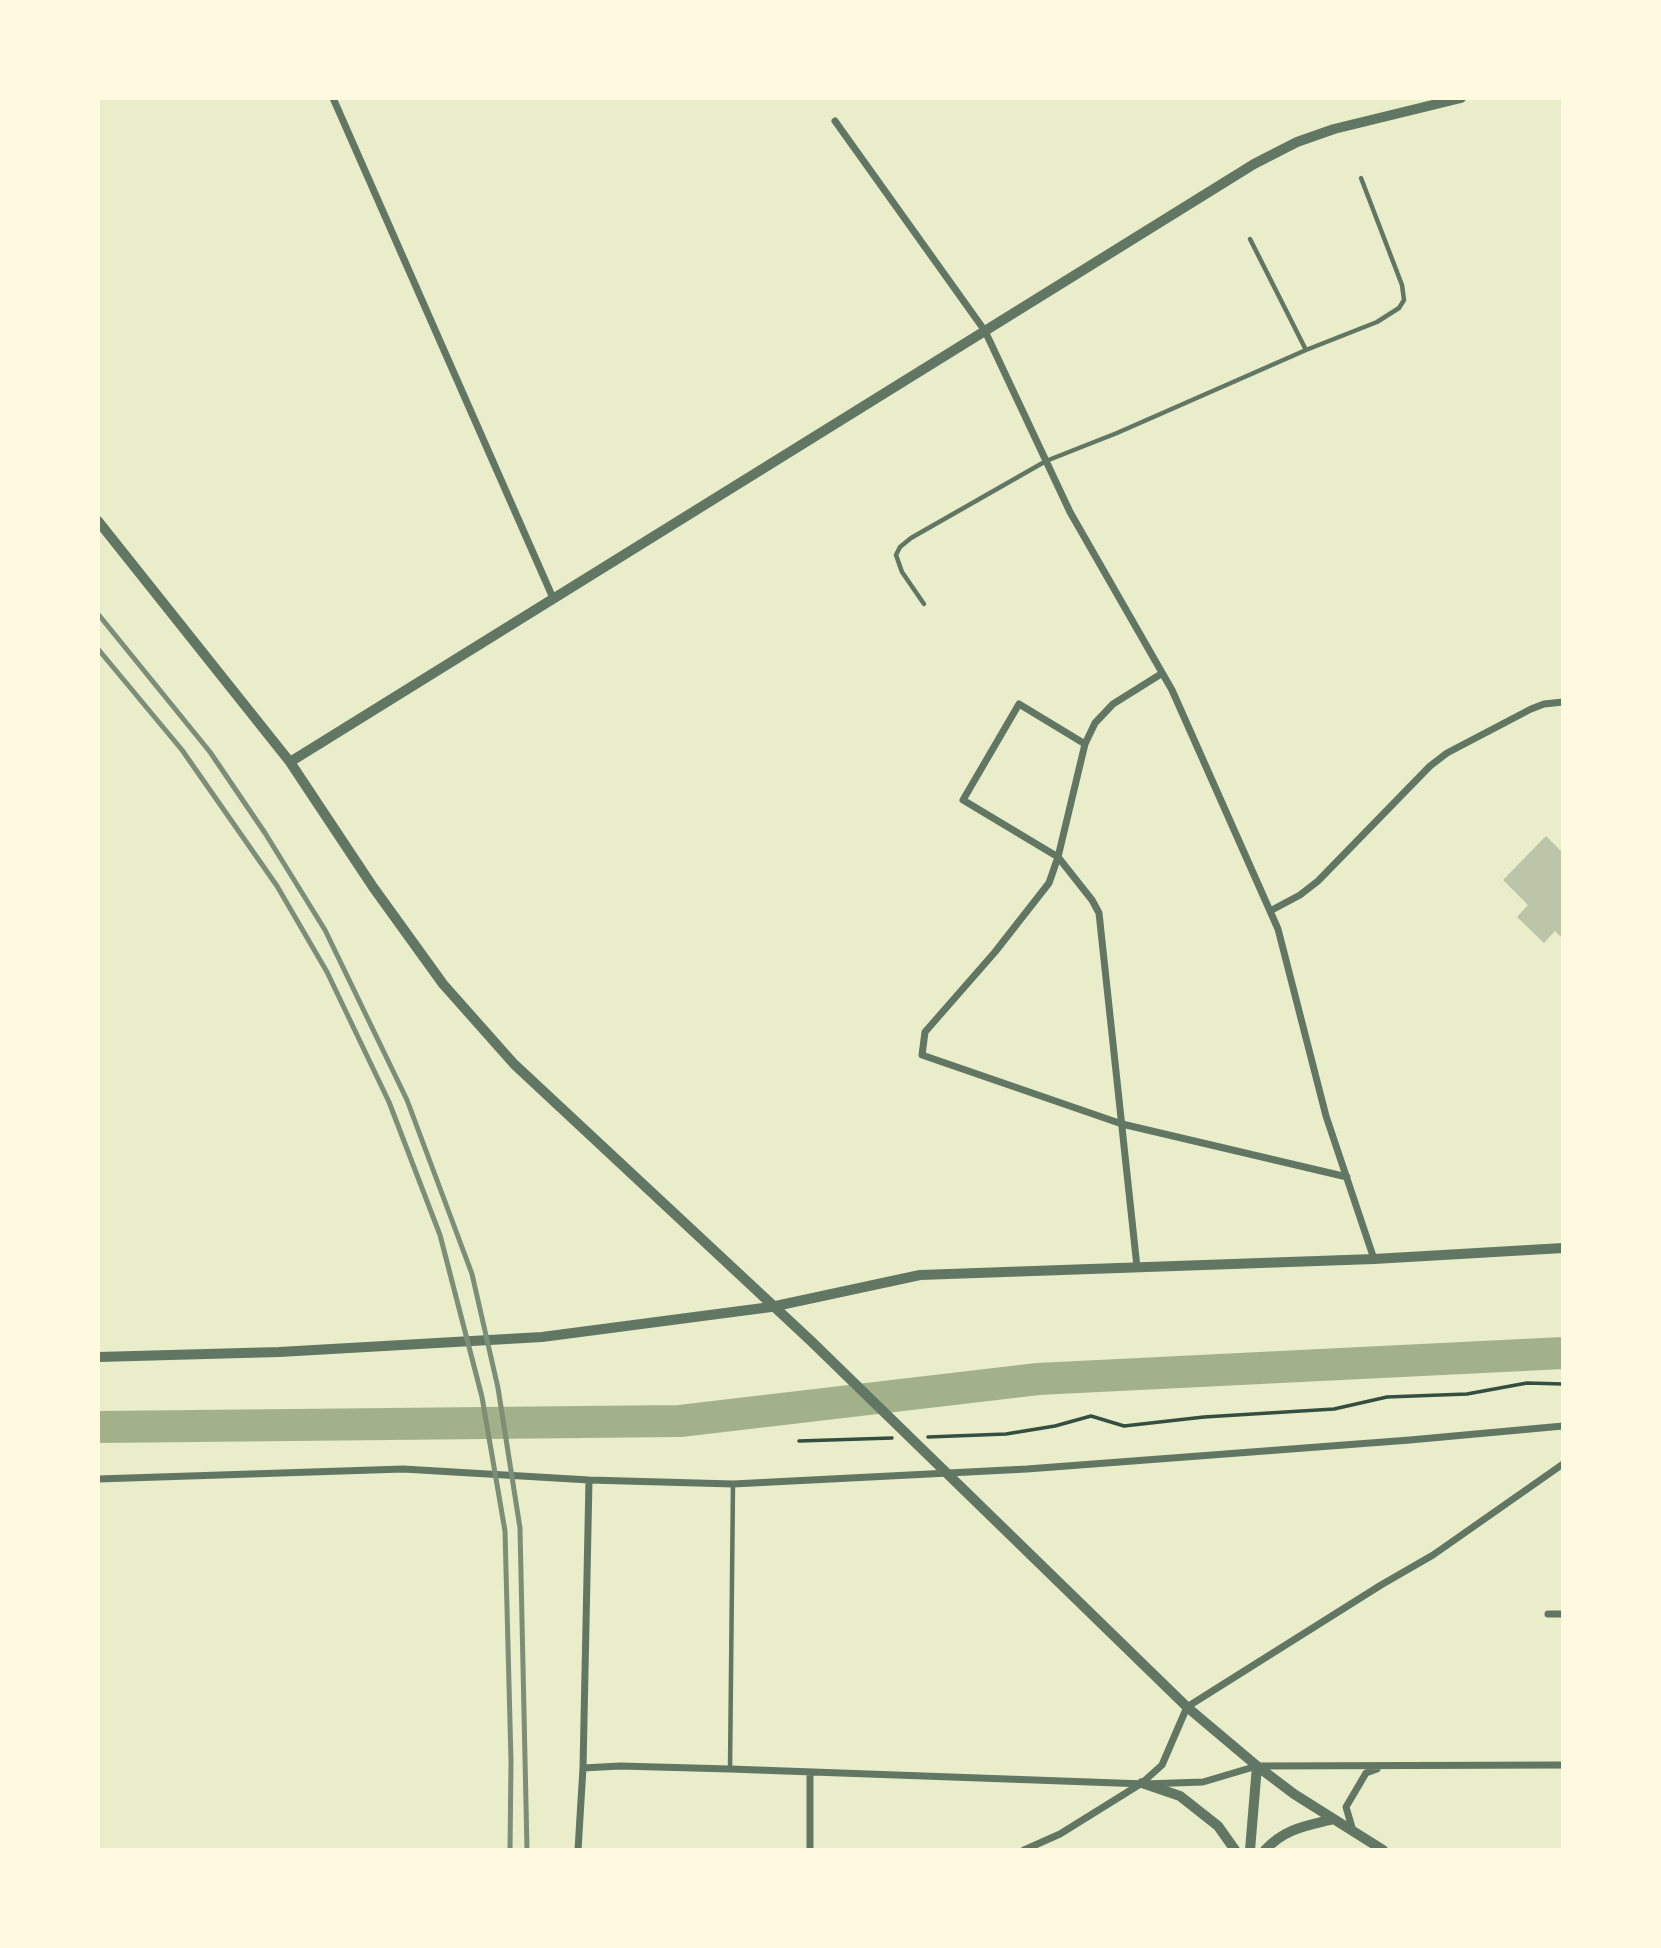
<!DOCTYPE html>
<style>
body{margin:0}
#map{position:relative;width:1661px;height:1948px;overflow:hidden;background:#e9edc9;font-family:"Fira Sans Condensed",sans-serif}
canvas{display:block}
.frame{position:absolute;inset:0;border:100px solid #fefae0;pointer-events:none}
</style>
<div id="map">
<canvas width="1661" height="1948"></canvas>
<div class="frame"></div>
</div>
<script>
const ctx = document.querySelector('canvas').getContext('2d');
ctx.lineJoin = 'round';
function stroke(path, color, width, dash) {
  ctx.strokeStyle = color;
  ctx.lineWidth = width;
  ctx.lineCap = dash ? 'butt' : 'round';
  ctx.setLineDash(dash || []);
  ctx.stroke(path);
}
function paint(path, color) {
  ctx.fillStyle = color;
  ctx.fill(path, 'evenodd');
}
stroke(new Path2D(`
 M98,1427L680,1421L1038,1379L1563,1353`), '#a3b18a', 32);
paint(new Path2D(`
 M1546,836L1561,851L1563,849V939L1555,931L1544,943L1517,917L1528,905L1503,880Z`), '#bcc5a7');
stroke(new Path2D(`
 M928,1437L1006,1434L1055,1426L1091,1416L1124,1426L1204,1417L1334,1409L1387,1397L1467,1394L1527,1383L1563,1384
 M799,1441L892,1438`), '#344e41', 3.5);
stroke(new Path2D(`
 M1250,239L1306,350
 M924,604L902,572L896,555L900,547L911,538L1046,461L1117,433L1306,350L1377,322L1399,308L1404,300L1402,285L1361,178
 M730,1769L733,1484`), '#617663', 4.5);
stroke(new Path2D(`
 M333,98L553,598
 M835,121L985,331L1070,512L1172,690L1278,929L1326,1116L1374,1259
 M1161,674L1113,704L1095,723L1085,744L1058,857L1049,883L995,952L925,1032L922,1055L1122,1124L1347,1177
 M1085,744L1019,704L963,800L1058,857L1092,900L1099,913L1137,1267
 M1270,911L1300,895L1318,881L1430,766L1447,753L1531,709L1544,704L1563,702
 M98,1479L403,1469L589,1480L733,1484L1027,1469L1410,1440L1563,1426
 M589,1480L583,1768L620,1766L730,1769L1145,1784L1203,1782L1257,1766L1563,1765
 M1548,1614H1563
 M1353,1831L1346,1807L1366,1773L1377,1769
 M578,1850L583,1768
 M810,1850V1772
 M1024,1850L1060,1834L1142,1783L1162,1765L1187,1707L1381,1585L1433,1555L1563,1464`), '#617663', 7);
stroke(new Path2D(`
 M98,521L290,762L373,887L443,984L514,1064L811,1341L1187,1707L1257,1766L1250,1850
 M290,762L1254,164L1297,142L1334,129L1461,98
 M98,1357L279,1352L542,1337L771,1307L920,1275L1374,1259L1563,1248
 M1257,1766L1294,1794L1383,1850
 M1142,1783L1180,1796L1218,1826L1235,1850
 M1265,1850C1286,1828 1306,1826 1334,1819`), '#617663', 10);
stroke(new Path2D(`
 M98,614L210,752L265,833L325,930L407,1100L472,1274L498,1388L520,1528L527,1850
 M98,649L182,750L277,886L327,972L389,1102L440,1235L482,1397L505,1531L511,1761L510,1850`), '#7c8e77', 5);
</script>
